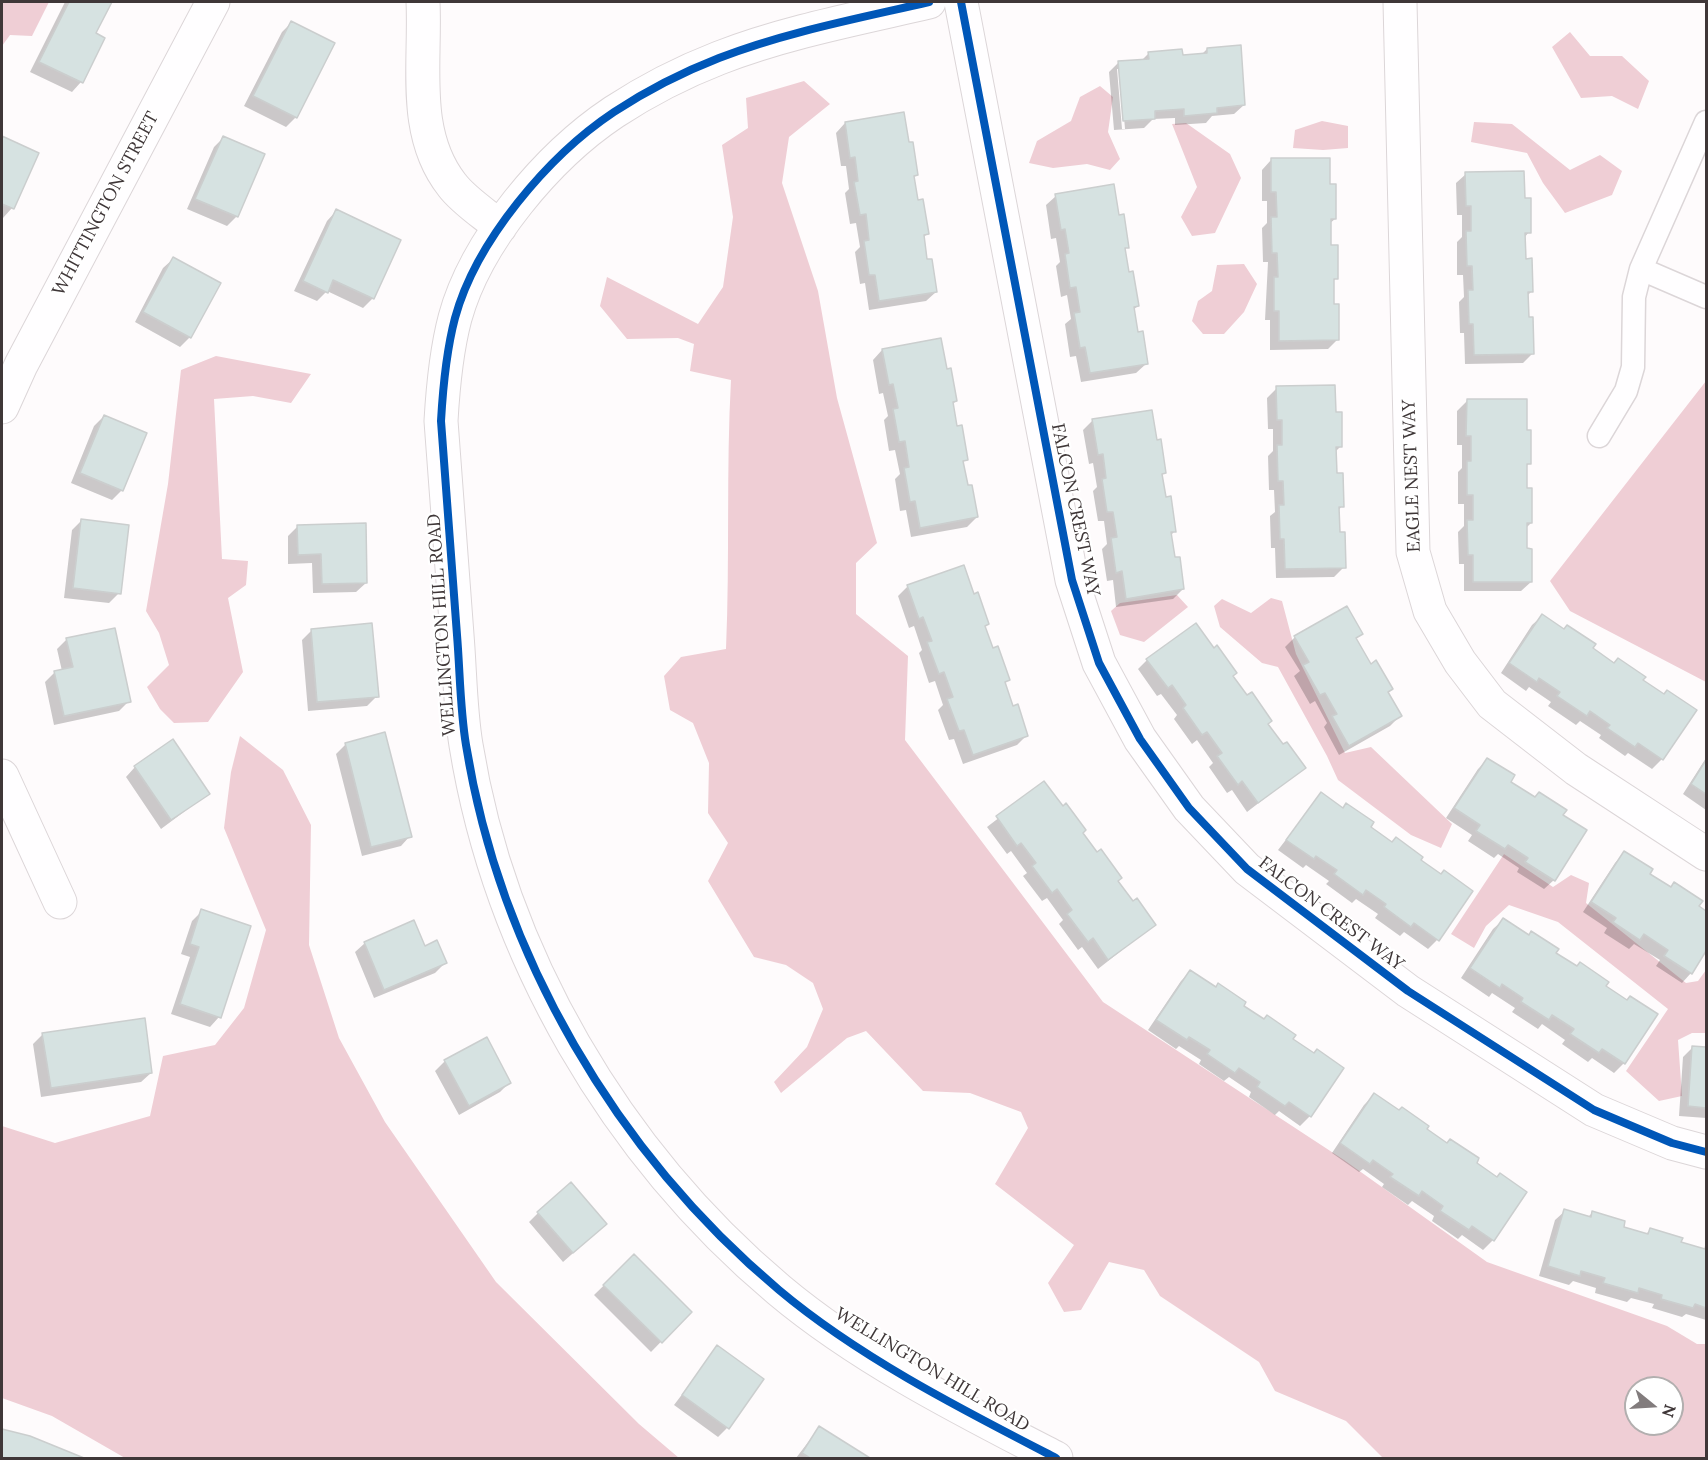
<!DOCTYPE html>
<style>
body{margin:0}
#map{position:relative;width:1708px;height:1460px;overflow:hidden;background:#fefbfc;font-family:Lora,serif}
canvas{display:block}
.frame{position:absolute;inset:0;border:3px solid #3f3738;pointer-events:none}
.north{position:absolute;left:1624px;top:1376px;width:60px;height:60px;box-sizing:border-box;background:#fff;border:2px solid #b2afaf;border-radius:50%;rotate:108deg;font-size:16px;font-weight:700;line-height:24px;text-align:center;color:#3f3738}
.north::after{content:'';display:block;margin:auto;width:21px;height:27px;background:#827c7d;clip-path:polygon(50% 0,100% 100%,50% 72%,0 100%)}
</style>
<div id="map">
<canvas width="1708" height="1460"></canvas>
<div class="frame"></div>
<div class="north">N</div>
</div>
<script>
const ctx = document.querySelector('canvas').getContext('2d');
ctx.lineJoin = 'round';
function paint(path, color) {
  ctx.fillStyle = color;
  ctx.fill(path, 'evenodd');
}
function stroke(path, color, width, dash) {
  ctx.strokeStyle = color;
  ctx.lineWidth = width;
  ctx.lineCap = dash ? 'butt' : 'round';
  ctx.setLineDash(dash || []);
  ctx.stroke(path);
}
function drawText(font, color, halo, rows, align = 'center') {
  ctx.font = font + ' Lora,serif';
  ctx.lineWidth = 4.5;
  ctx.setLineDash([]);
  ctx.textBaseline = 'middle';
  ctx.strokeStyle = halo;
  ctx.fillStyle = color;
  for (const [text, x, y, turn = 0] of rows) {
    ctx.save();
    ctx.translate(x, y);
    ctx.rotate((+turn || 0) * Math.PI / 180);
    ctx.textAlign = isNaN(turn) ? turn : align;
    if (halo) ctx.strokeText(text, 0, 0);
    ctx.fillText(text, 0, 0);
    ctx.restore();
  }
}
paint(new Path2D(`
 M2,2H49L32,36L10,35L2,46Z
 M1570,32L1590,56H1622L1649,81L1638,109L1612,96L1581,98L1552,47Z
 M804,81L830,104L789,137L782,183L818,291L837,398L877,543L856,563V614L908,656L905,740L1103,1002L1344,1160L1487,1262L1667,1326L1697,1344H1706V1458H1383L1346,1421L1275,1391L1259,1362L1160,1296L1144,1270L1109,1262L1081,1310L1064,1312L1048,1283L1074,1245L995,1184L1028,1128L1021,1112L970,1093L923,1091L866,1031L847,1038L781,1093L774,1082L807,1047L823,1009L813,983L786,965L754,957L708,881L728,843L708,813L709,763L693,723L670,710L664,676L681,657L726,649C730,559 726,470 731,380L690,371L694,344L678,338L627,339L600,306L607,277L698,324L723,287L733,217L722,145L748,128L746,98ZM1636,1388H1672V1424H1636Z
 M1100,86L1113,97L1108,132L1120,159L1110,170L1087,164L1053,168L1029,163L1037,141L1071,121L1080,97Z
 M1322,121L1348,126V148L1323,150L1293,148L1295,130Z
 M1474,122L1512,124L1570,170L1600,155L1622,171L1612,195L1565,213L1543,183L1527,153L1471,142Z
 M1186,123L1230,154L1241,178L1215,233L1192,236L1181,217L1197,187L1172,124Z
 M1244,264L1257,284L1244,312L1224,334H1203L1192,321L1198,301L1212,291L1217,265Z
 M216,356L311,374L291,403L253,396L214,399L222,559L248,561L246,585L228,598L243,672L208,722L174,723L160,709L147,687L169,665L159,633L146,611L168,484L181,370Z
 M1706,381V682L1570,611L1550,581Z
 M1177,595L1188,607L1144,642L1120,635L1111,611L1120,603Z
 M1271,598L1282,601L1296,654L1345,753L1371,747L1452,824L1441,848L1411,835L1338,780L1327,756L1278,667L1262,663L1220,627L1214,606L1222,599L1251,613Z
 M240,736L283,770L311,825L309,945L339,1038L385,1122L496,1282L639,1424L679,1458H125L52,1416L2,1398V1126L55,1143L150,1116L163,1056L215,1045L244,1008L266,930L224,828L231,772Z
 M1504,854L1553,887L1571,875L1589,883L1586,903L1686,983L1698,981L1706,970V1033H1692L1678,1040L1682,1096L1659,1101L1626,1071L1668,1009L1558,922L1509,905L1486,926L1474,948L1451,934Z`), '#efced5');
paint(new Path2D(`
 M65,2H110L94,34L103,38L81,82L72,92L30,72Z
 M291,23L296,117L286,127L244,106L282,32Z
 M1207,49L1244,105L1234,114L1212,116L1206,123L1175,125V118L1153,119L1144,128L1114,130L1109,72L1119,62L1141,61L1149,53L1181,56L1202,54ZM1117,69H1120L1125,129H1122Z
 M845,123L907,144L917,175L913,178L917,202L927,234L923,238L926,261L936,292L926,301L869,310L865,283L860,284L855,252L860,247L856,223L850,224L845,193L849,189L846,166H841L836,133Z
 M2,137L37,154L12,208L3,218Z
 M223,138L263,155L237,216L227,226L187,209L214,147Z
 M1271,160L1329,186L1335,219L1329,224L1330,247L1336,278L1332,283L1338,339L1328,349L1270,350V320H1265L1268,262H1263L1262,228L1267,223V201H1262V170Z
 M1466,174L1524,200L1529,232L1524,238V260L1531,292L1527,296L1533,353L1523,363L1465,364L1464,333H1460L1459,302L1464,297L1463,275H1457V242L1462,237V215H1457L1456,183Z
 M1056,196L1118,216L1127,247L1124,251L1127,274L1138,306L1133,310L1137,334L1146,364L1136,373L1081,382L1076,356L1070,357L1065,324L1071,319L1067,295L1061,297L1056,266L1060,262L1056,238L1051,239L1046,205Z
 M336,211L373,298L363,308L327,291L317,301L294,291L327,221Z
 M173,259L190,337L180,347L135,322L163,268Z
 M882,350L946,370L956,401L952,405L956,427L967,459L962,463L966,487L977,517L967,527L911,537L906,510L900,511L895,479L900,474L895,450L889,451L884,420L888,416L883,393L879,394L873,360Z
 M1277,388L1335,414L1341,446L1335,452V474L1342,506L1338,511L1339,534L1344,567L1334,577L1276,578L1275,548H1271L1270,516L1275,512L1274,490H1269L1268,456L1273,451V429H1268L1267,398Z
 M1467,401L1525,431L1530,463L1525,467L1526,489L1531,523L1526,528V550L1531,582L1521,591H1464V564H1459L1458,532L1464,526V504H1458V472L1462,468V445H1457V411Z
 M104,416L122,490L112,500L71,483L94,426Z
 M1093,420L1156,442L1165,472L1161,476L1164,499L1175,531L1170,536L1183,589L1173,599L1116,607L1113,580L1107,581L1102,549L1107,544L1104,521H1098L1093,491L1097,487L1093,463L1089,464L1083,430Z
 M82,520L119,593L109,603L64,598L72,530Z
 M297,527L366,583L356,592L313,593L312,563L288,564V536Z
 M908,586L973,596L988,624L984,628L992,650L1008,680L1004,684L1012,708L1027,735L1017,745L963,764L954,739L949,740L938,710L943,705L935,681L929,683L919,653L922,650L914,626L909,628L898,596Z
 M1542,616L1664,695L1694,710L1662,759L1652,769L1628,753L1625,756L1599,738L1601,735L1580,721L1576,725L1548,706L1551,702L1529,687L1526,691L1501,673L1532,625Z
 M312,630L377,696L367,706L308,711L302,640Z
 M1361,634L1355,640L1400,716L1390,726L1339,755L1324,727L1327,723L1315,701L1310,704L1294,676L1300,671L1285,647L1295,637Z
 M67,639L129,701L119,711L54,725L45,682L55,672L62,671L57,649Z
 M1147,660L1232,676L1282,746L1304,768L1247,812L1232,790L1227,793L1209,767L1213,763L1197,740L1192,744L1174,719L1177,715L1161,694L1157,696L1138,669Z
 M346,744L410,836L401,846L362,856L336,754Z
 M1706,758V810L1683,794Z
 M1487,760L1509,782L1561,815L1554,880L1544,889L1517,872L1519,868L1498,854L1494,858L1468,841L1472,835L1446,818L1478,769Z
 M135,767L208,794L161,829L126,777Z
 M1044,783L1132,903L1154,925L1098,969L1082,947L1078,950L1059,924L1063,920L1047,898L1042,901L1023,876L1027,873L1011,851L1007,854L987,827Z
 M1321,794L1342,809L1346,805L1369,828L1419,860L1437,940L1428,949L1404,932L1400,936L1375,918L1378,914L1356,899L1352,903L1326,884L1329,881L1306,865L1303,868L1278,850Z
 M1624,853L1648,874L1706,913V949L1691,973L1682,983L1656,966L1660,960L1634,944L1629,949L1604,933L1607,928L1583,912L1615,863Z
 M202,911L219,1017L210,1027L171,1014L190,957L181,954L192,921Z
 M1503,920L1627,1001L1624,1063L1614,1073L1592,1058L1588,1062L1562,1044L1565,1040L1542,1024L1538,1029L1512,1012L1515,1008L1492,993L1489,997L1461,978L1493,929Z
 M365,943L424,948L445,963L435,973L374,998L355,952Z
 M1190,972L1291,1039L1310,1116L1300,1126L1279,1111L1275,1115L1249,1097L1251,1092L1229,1077L1224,1081L1199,1064L1201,1060L1179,1046L1176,1049L1148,1030L1181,981Z
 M43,1034L151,1073L141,1082L41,1097L33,1044Z
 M1693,1047L1706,1048V1118L1679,1116L1683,1057Z
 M445,1061L509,1083L500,1092L459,1115L435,1071Z
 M1374,1095L1496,1178L1493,1240L1483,1250L1462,1235L1458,1239L1432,1221L1434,1216L1412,1201L1408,1205L1382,1187L1384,1184L1363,1169L1359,1172L1332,1153L1364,1105Z
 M1565,1211L1587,1218L1592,1213L1622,1228L1645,1235L1650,1230L1679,1243L1703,1250L1706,1247V1320L1686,1314L1682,1317L1652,1308L1654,1304L1631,1298L1627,1302L1595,1293L1596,1288L1573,1281L1569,1285L1539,1276L1555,1220Z
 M538,1213L596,1233L563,1262L529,1222Z
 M634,1256L690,1312L651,1352L594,1295Z
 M718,1347L727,1428L718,1437L674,1405Z
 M819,1428L867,1458H796Z
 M2,1431L30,1438L80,1458H2Z`), '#0003');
const building = new Path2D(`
 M69,2H112L96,33L105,38L83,83L39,62Z
 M291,21L335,43L297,118L253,96Z
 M1241,45L1245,105L1217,108V113L1184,116V109L1155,111V119L1123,121L1118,61L1149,59L1148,52L1182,49L1183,55L1207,53V48Z
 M904,112L909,142H913L918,175L914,176L918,200L923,199L929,234L924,235L927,259H932L937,292L879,301L875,275H869L864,241L869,240L866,214L860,215L854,182L858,181L855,157L850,158L845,122Z
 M2,136L39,153L14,209L2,204Z
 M223,136L265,154L238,217L195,199Z
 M1271,158H1330V184H1336V219H1331V245H1338V279H1334V304H1339V340L1279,341V311H1274V277H1278L1277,253H1272L1271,217H1277L1276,192H1271Z
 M1524,171L1525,198H1531V233H1525L1526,259L1532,258L1533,292H1528L1529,317H1533L1534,354L1474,355L1473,324H1469L1468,290H1473L1472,266H1467L1466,231H1471V206H1466L1465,172Z
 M1114,184L1119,215L1124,214L1129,248H1125L1129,272L1133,271L1139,306L1134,307L1138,332L1143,331L1148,364L1090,373L1085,347L1080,348L1074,313L1080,312L1076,287L1070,288L1065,254L1069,253L1065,229L1061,230L1055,194Z
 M336,209L401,240L374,299L333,280L328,293L303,281Z
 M173,257L221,283L191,338L143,312Z
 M941,338L947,369L951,368L957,401L953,402L957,426L962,425L968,460L963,461L968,485H972L978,517L920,528L915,501L910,502L904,468L909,467L905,441L899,442L893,409L898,408L893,384L889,385L882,349Z
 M1335,385L1336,412H1342V447H1336L1337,473H1343L1344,507H1339L1340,532H1345L1346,568L1285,569L1284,539H1280L1279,505H1284L1283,481H1278L1277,445H1282V420H1277L1276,386Z
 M1467,399H1527V430H1531V464H1527V488H1532V523H1527V548L1532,549V582H1473V555H1468L1467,520H1473V495H1467V461H1471V436H1466Z
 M1152,410L1157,440L1161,439L1166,473L1162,474L1166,497L1171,496L1176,532H1171L1175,557H1180L1184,589L1126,599L1122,571L1116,573L1111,538L1117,537L1113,512H1107L1102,479L1106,478L1103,454L1098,455L1092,419Z
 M104,415L147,433L123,491L80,473Z
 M81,519L129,525L121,594L73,588Z
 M366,523L367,583L322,584L321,554L298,555L297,525Z
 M964,565L974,594L978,592L989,624L985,626L993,648L998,646L1010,680L1005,682L1013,706L1018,704L1028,736L973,755L964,730L959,731L947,699L953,697L944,672L939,674L927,642L932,641L923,617L919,619L907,585Z
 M1347,606L1363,634L1356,638L1371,664L1376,660L1393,689L1388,692L1402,716L1349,746L1332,716L1337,714L1325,693L1320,695L1303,665L1309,662L1294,636Z
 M1542,614L1564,629L1567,625L1596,644L1593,648L1614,663L1618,658L1646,677L1643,680L1664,694L1667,690L1697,710L1663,760L1638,743L1635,747L1607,728L1610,725L1590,711L1587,716L1557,696L1560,692L1539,678L1537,682L1509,663Z
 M372,623L379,697L317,702L311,629Z
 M1196,623L1214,648L1217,645L1237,673L1233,676L1247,695L1252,692L1272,721L1268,724L1283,744L1287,742L1306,768L1258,803L1242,781L1238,785L1217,756L1222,753L1207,732L1202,735L1183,708L1186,705L1172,685L1168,688L1146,659Z
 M115,628L131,702L64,716L54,671L73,667L66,638Z
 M385,732L412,837L371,847L345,743Z
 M173,739L210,794L171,820L134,766Z
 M1487,758L1515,775L1511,782L1535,797L1539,792L1567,810L1563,815L1587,830L1555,881L1525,862L1528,858L1508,845L1505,849L1476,831L1480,825L1454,808Z
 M1706,760V794L1691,784Z
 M1044,781L1063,806L1066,803L1086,830L1083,833L1097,852L1101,849L1122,878L1118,881L1133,901L1137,898L1156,925L1108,960L1093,938L1088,942L1067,914L1072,910L1057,889L1052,893L1032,866L1036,863L1021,843L1017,846L996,816Z
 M1321,792L1343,808L1346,803L1374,822L1371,827L1392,842L1396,837L1423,857L1421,860L1441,874L1444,870L1473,891L1439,941L1414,923L1411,927L1384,907L1386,904L1366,890L1363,895L1334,874L1337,870L1316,856L1314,859L1286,840Z
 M1624,851L1653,869L1650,874L1671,887L1674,882L1703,901L1699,906L1706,911V951L1692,974L1664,956L1668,950L1644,934L1640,940L1613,922L1616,918L1591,902Z
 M201,909L251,926L221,1018L180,1004L199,947L190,944Z
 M1503,918L1529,935L1531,931L1559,949L1556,953L1577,966L1580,962L1609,982L1606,986L1627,1000L1630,996L1658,1014L1625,1064L1602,1049L1599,1053L1570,1034L1574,1029L1552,1015L1549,1020L1521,1002L1523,998L1502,984L1500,988L1470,968Z
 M414,920L425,946L437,940L447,963L384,990L364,942Z
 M1190,970L1216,987L1218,983L1246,1002L1244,1006L1264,1019L1267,1015L1296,1035L1293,1039L1314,1053L1317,1049L1344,1068L1311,1117L1289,1102L1285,1106L1257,1087L1260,1082L1239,1068L1235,1073L1207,1054L1210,1050L1189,1037L1187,1040L1156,1020Z
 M145,1018L152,1073L51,1088L42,1033Z
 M487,1037L511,1083L469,1106L444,1060Z
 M1692,1046L1706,1047V1108L1688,1106Z
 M1374,1093L1399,1110L1402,1107L1429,1126L1427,1129L1447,1143L1450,1139L1479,1158L1477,1163L1497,1177L1500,1173L1527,1192L1494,1241L1472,1226L1469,1230L1440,1211L1443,1206L1422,1191L1419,1196L1390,1177L1393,1174L1373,1160L1370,1164L1340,1143Z
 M571,1182L607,1224L573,1253L537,1212Z
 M1564,1209L1591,1217L1592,1211L1625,1221L1624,1227L1648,1234L1650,1228L1683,1238L1681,1242L1705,1249L1706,1245V1308L1695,1304L1693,1308L1661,1299L1662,1295L1639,1288L1638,1293L1603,1283L1605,1278L1581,1271L1580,1276L1548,1266Z
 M634,1254L692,1312L662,1343L603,1285Z
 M717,1345L764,1379L729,1429L682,1395Z
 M819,1426L870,1458H810L802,1453Z
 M2,1429L30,1436L84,1458H2Z`);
paint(building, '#d6e2e1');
stroke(building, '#cbcece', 1.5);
const service = new Path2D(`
 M1641,269L1706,297
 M1599,436L1626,391L1633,367L1634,297L1641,269L1706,122`);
const minor = new Path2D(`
 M423,2C426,63 411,133 452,185C464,201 485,214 500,227
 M929,2C860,18 786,32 719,58C683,72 646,91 614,112C548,156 476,241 455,318C446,352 443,386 441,421C447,493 452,564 457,635C460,671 460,709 466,745C500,955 616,1153 779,1290C860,1358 963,1410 1056,1458
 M961,2L1072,580L1099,663L1140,739L1189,808L1247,869L1408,991L1594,1110L1672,1143L1706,1152
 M1400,2L1413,552L1430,611L1460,662L1492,704L1576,769L1706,854
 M2,407L21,365L213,2
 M2,776L60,902`);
stroke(service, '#dcd6d8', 25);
stroke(minor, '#dcd6d8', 35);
stroke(service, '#fffeff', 22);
stroke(minor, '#fffeff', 33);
stroke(new Path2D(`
 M929,2C860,18 786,32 719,58C683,72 646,91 614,112C548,156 476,241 455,318C446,352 443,386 441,421C447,493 452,564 457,635C460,671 460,709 466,745C500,955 616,1153 779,1290C860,1358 963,1410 1056,1458
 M961,2L1072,580L1099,663L1140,739L1189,808L1247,869L1408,991L1594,1110L1672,1143L1706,1152`), '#0057b8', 8);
drawText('18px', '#3f3738', '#fff', [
 ["WHITTINGTON STREET",106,204,-62],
 ["EAGLE NEST WAY",1412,476,-92],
 ["FALCON CREST WAY",1075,510,78],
 ["WELLINGTON HILL ROAD",442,625,-94],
 ["FALCON CREST WAY",1331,914,37],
 ["WELLINGTON HILL ROAD",932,1370,31]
]);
</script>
